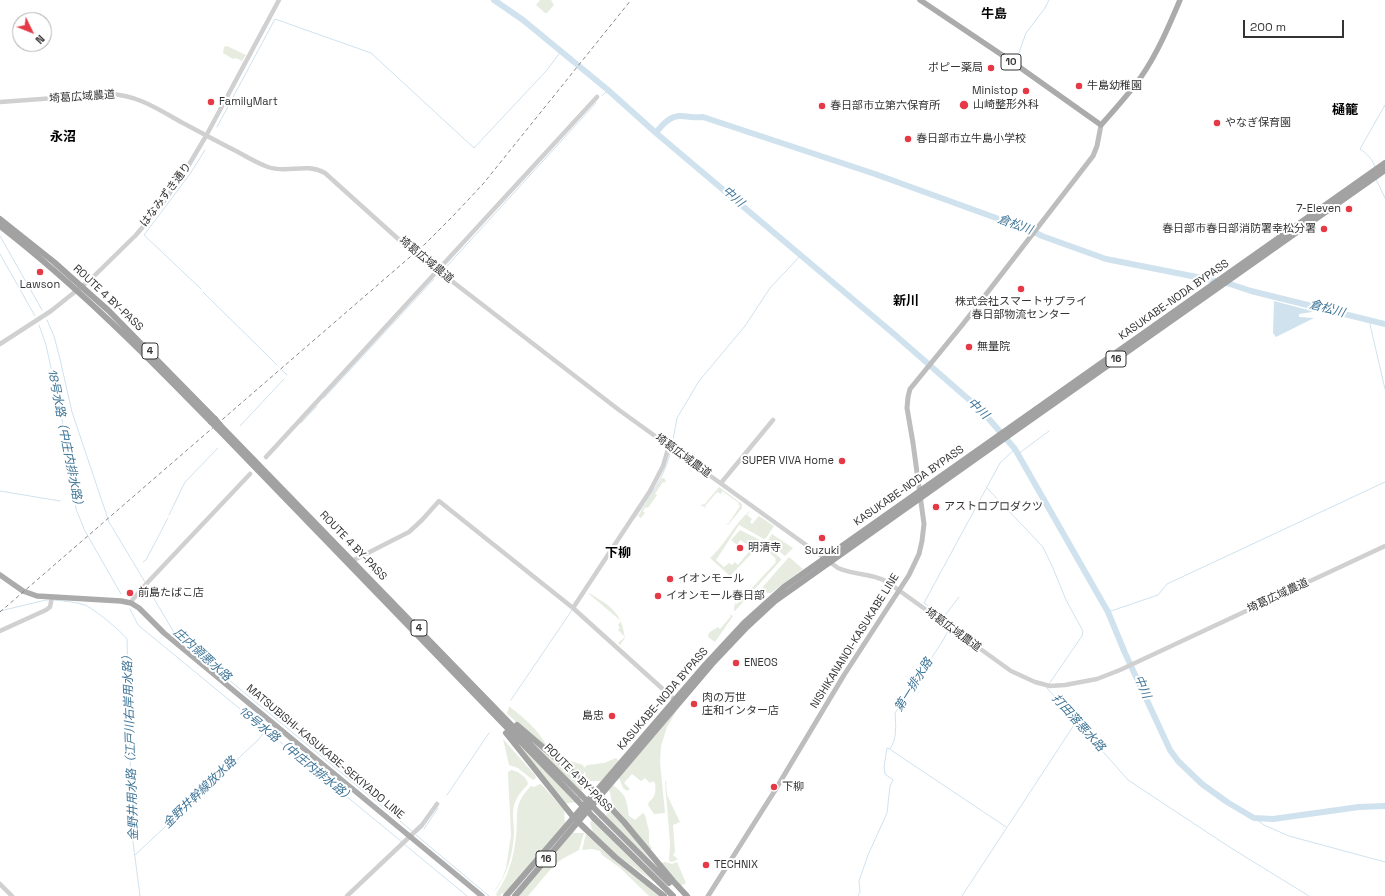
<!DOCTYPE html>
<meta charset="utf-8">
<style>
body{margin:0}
#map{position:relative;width:1385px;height:896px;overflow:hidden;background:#fff;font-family:"Space Grotesk",sans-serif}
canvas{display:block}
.north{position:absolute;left:12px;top:12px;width:40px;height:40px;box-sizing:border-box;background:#fff;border:1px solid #adadad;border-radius:50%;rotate:133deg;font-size:11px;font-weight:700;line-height:16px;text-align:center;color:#333}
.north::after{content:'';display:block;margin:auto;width:14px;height:18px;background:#e63946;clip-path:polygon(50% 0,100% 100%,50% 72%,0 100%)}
.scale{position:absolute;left:1243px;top:20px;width:101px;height:18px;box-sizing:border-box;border:2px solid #333;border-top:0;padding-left:5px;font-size:12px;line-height:14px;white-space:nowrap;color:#333;-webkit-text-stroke:3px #fff;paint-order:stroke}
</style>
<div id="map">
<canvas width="1385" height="896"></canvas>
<div class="north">N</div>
<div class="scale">200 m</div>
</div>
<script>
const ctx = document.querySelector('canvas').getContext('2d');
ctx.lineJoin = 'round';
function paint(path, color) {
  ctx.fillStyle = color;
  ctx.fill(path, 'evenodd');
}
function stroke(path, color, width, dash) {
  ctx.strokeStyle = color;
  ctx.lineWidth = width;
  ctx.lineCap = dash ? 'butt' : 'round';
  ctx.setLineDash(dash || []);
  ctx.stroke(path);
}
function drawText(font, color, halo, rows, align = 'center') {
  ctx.font = font + ' "Space Grotesk","Noto Sans JP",sans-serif';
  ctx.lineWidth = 4;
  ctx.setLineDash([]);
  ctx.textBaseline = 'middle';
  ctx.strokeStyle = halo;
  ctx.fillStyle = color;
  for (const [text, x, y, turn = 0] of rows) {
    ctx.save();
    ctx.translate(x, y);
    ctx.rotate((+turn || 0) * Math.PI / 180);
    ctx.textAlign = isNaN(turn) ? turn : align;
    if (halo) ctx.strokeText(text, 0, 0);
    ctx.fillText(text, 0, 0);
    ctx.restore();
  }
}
paint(new Path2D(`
 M540,0H551L554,5L547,13H545L536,5Z
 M227,46L246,55L242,61L236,58L233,59L223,53L224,47Z
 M662,478H664L666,481L664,483L663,482L655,494L657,495L648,508L646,507L643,511L645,513L641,518L638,516Z
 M719,487L742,504V508L728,525L726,523L728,524L740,506L738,504L739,503L722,491L721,494L717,492L705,506L706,508L701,505L702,504L704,505Z
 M751,510L747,515L752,519L750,522L752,524L759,516L774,526L766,538L764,539L739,525L716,560L724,567L729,563L732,565L735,562L738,565L752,548L740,540L737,545L731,540L740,530L764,542L781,559V560L735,611L734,610L735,603L737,604L776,562L775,560L776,559L763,546L761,548L759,546L730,576L710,558C726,544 734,523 751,510Z
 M772,534L793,548L785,556L768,542V540Z
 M789,557L803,569L771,593H767L761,589Z
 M589,593C610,606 621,611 625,638L620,645L618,643L625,637L618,630L620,628L618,625L621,621L589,594Z
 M730,614L733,616L715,642L708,637C708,631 714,630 718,627L720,629L731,616Z
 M509,707H510C524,718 539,730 547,747L541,742L559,757L583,765L584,768L587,765L604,763L616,758L619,761L601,781H589L586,778L585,772H584V779L515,721L507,713Z
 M677,710L667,727L661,746L660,762L665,813L654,814L648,805L649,802C656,796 656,791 655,783L653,781L650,783L645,778L641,781L632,774L624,783L630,789L627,791L623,788L619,778Z
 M527,737L585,788L584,791L583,790L581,791Z
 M503,739L535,775L536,778L533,780L518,768L509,765Z
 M514,739L575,802L565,804Z
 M512,770C519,772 527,777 528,784C522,791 517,796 514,805C512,813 514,824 514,833C513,854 507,877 493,893L502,879L506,868L511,835L508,773L509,771Z
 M665,781H666L667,795L680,822L673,825L675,852L673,855L678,859L672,862L669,861L670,843Z
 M540,784L542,785L564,810L565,824L505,895L502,893L500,896H497L496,894C509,875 513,860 516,837C519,812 512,806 531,786L534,787Z
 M613,785C627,796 626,798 629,816L635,820L643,813L645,815L649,831V844L652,848L650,850L612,803L610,792L608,790Z
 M609,808L615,815L652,861L605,816L607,814L605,812Z
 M592,820L654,882L614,853L593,832L590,823Z
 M573,832L574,833H584L579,850L564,858L555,864L528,896H518Z
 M586,834L609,856L659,896H649L619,867L602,855L600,851L592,849L582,850Z
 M665,862L672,864L677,862L686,883L680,886L661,863Z`), '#e6ecdf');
paint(new Path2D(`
 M1274,301L1312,311V312L1299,314V317L1314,318L1276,337L1273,333Z`), '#cfe2ee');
stroke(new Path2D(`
 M1016,61L1026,33L1045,8L1049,0
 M602,96L608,90
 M217,127L275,19L371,53L474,148L547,70L561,51
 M1375,168C1374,160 1366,153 1360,149L1385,105
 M1376,179L1385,198
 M0,236L42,310
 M0,254L35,316
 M447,266L596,103
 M201,289L144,235L190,174L205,150
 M203,292L277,365
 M47,320L54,336L60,359L72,412L109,522L145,582
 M1369,320L1385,389
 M39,325L46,345L60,409L71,468L76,509L85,531L121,594
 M282,370L287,375
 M324,398L434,279
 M301,423L317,406
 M240,426L284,379
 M672,445L677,418L699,381L745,326L770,288L801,255
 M1018,454L1049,431
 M986,487L1043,547L1053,568L1066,600L1083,631L1082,636L1049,684
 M0,491L60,501
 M169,515L185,482L218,448
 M634,519C649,498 665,477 671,450
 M143,562L146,560L168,518
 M147,587L175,634L241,690L412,831
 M54,600C64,601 75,602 85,605C93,608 122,632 127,639L132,834L140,896
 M130,609L138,625L402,842
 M0,611L46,600H50
 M1108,612L1158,595L1167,584L1385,482
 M945,618L946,614L959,597
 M946,622L944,617L924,603L1000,463L1015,449
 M1047,687V688L1128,780L1231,848L1309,896
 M511,700L572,610
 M890,749C897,739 896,726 895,713L942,642L948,631L947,627
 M891,750L1006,827
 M447,795L489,733
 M1254,818L1264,825L1289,836L1385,862
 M424,829L438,808
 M416,835L489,896
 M404,844L467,896
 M135,855L258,740L266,730
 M858,896L860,892L859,881L868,855L887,813L890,786L893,780L885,774L884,767L887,748L890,749
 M962,896L1076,722`), '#cfe2ee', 1);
stroke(new Path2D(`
 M494,0L523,20L608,90L656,133L894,334L982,411L1015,449L1108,612L1125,653L1170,750L1178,761L1202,784L1227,802L1254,818L1273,819L1359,807L1385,806
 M656,133C661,126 670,116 680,116C689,116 692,118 703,117L875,174L1032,231L1042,236L1106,259L1227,283L1251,291L1385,324`), '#cfe2ee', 6);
stroke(new Path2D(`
 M0,102L110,94C137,95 158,109 181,122C200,132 218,142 238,152C247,157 257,163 268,167C288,174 305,162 325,173L406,246
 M453,282L619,410L838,568C853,575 870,573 886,581L1011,671L1035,682L1050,686L1065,685L1097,679L1120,670L1385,546
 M0,344L51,311L91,279L136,235L162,204L184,173L206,136L279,0
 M266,457L597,97
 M721,483L773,420
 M350,562L409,532L422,520L439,501L573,608L676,701
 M131,603L133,599L148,582L250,474
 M573,608L650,491L663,466L669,446
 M0,631L46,610L50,607L52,597
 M0,884L12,896
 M347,896L422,825L437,804`), '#d0d0d0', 4.5);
stroke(new Path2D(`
 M708,896L774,792L844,675L909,575L919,554L922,541L924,524L913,443L907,408L908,397L910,389L963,324L1093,156L1097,146L1101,125`), '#bdbdbd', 5);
stroke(new Path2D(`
 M920,0L1008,59L1101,125C1115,109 1129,94 1141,77C1157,54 1169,26 1180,0
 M0,575L23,591L37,596L121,601L131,603L139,608L164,633L482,896`), '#ababab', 5.5);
stroke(new Path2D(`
 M0,219L54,262L109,311L215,419
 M0,226C76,285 144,353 211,422
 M220,425L525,739L581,795
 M217,428L577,800
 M517,725L600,796L624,822L673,881L687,896
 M506,733L574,818L615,857L664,896
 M602,816L669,883
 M594,818L673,896
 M506,896L705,665L744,623L784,587L1385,163
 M515,896L712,664L747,627L775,601L1019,428L1385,170`), '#a2a2a2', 6);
stroke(new Path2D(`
 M0,612L425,244L452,217L483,184L631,0`), '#888', 1, [4, 3]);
stroke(new Path2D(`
 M406,246L453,282`), '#d0d0d0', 4.5);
stroke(new Path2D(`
 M215,419L220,425
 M211,422L217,428
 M581,795L602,816
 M577,800L594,818`), '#a2a2a2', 6);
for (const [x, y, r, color] of [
 [991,68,4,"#e63946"],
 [1079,86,4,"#e63946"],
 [1026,91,4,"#e63946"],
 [211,102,4,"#e63946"],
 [964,105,5,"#e63946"],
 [822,106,4,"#e63946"],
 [1217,123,4,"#e63946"],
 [908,139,4,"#e63946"],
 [1349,209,4,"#e63946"],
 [1324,229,4,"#e63946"],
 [40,272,4,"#e63946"],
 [1021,289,4,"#e63946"],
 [969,347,4,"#e63946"],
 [842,461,4,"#e63946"],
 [936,507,4,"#e63946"],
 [822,538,4,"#e63946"],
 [740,548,4,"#e63946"],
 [670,579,4,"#e63946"],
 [130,593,4,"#e63946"],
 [658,596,4,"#e63946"],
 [736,663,4,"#e63946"],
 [694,704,4,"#e63946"],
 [612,716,4,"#e63946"],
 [774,787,4,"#e63946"],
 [706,865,4,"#e63946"]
]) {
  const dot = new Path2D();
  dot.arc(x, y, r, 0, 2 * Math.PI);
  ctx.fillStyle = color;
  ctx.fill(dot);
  stroke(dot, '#fff', 1.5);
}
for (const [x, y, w] of [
 [1011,62,20],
 [150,351,16],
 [1116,359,20],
 [419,628,16],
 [546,859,20]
]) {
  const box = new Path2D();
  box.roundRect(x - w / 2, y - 8, w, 16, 3);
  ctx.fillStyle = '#fff';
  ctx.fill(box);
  stroke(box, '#333', 1);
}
drawText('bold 10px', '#333', null, [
 ["10",1011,62],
 ["4",150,351],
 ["16",1116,359],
 ["4",419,628],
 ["16",546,859]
]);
drawText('11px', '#333', '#fff', [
 ["ポピー薬局",983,68,"right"],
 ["牛島幼稚園",1087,86],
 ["Ministop",1018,91,"right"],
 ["FamilyMart",219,102],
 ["山崎整形外科",973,105],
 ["春日部市立第六保育所",830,106],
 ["やなぎ保育園",1225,123],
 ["春日部市立牛島小学校",916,139],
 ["7-Eleven",1341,209,"right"],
 ["春日部市春日部消防署幸松分署",1316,229,"right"],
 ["Lawson",40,285,"center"],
 ["株式会社スマートサプライ",1021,302,"center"],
 ["春日部物流センター",1021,315,"center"],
 ["無量院",977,347],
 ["SUPER VIVA Home",834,461,"right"],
 ["アストロプロダクツ",944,507],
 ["明清寺",748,548],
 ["Suzuki",822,551,"center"],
 ["イオンモール",678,579],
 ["前島たばこ店",138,593],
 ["イオンモール春日部",666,596],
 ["ENEOS",744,663],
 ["肉の万世",702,698],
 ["庄和インター店",702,711],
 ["島忠",604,716,"right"],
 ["下柳",782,787],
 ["TECHNIX",714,865]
], 'left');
drawText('11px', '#333', '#fff', [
 ["埼葛広域農道",82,97,-4],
 ["はなみずき通り",166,195,-53],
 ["埼葛広域農道",426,260,39],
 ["ROUTE 4 BY-PASS",108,298,43],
 ["KASUKABE-NODA BYPASS",1174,300,-35],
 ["埼葛広域農道",683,456,36],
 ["KASUKABE-NODA BYPASS",909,486,-35],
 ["ROUTE 4 BY-PASS",353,546,46],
 ["埼葛広域農道",1278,596,-25],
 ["埼葛広域農道",953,630,36],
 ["NISHIKANANOI-KASUKABE LINE",855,641,-58],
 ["KASUKABE-NODA BYPASS",663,699,-49],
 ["MATSUBISHI-KASUKABE-SEKIYADO LINE",325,752,40],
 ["ROUTE 4 BY-PASS",578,778,45]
]);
drawText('italic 12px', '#3f7597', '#fff', [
 ["中川",733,197,41],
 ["倉松川",1015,225,20],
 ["倉松川",1327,309,15],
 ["中川",978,409,44],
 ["18号水路（中庄内排水路）",65,440,79],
 ["庄内領悪水路",202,655,42],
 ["第一排水路",914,685,-58],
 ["中川",1142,687,66],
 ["打田落悪水路",1078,723,48],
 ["金野井用水路（江戸川右岸用水路）",131,745,-92],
 ["18号水路（中庄内排水路）",296,755,39],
 ["金野井幹線放水路",200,793,-44]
]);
drawText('bold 13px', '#000', '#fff', [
 ["牛島",994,14],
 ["樋籠",1345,110],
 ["永沼",63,137],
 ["新川",906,301],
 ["下柳",618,553]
]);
</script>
